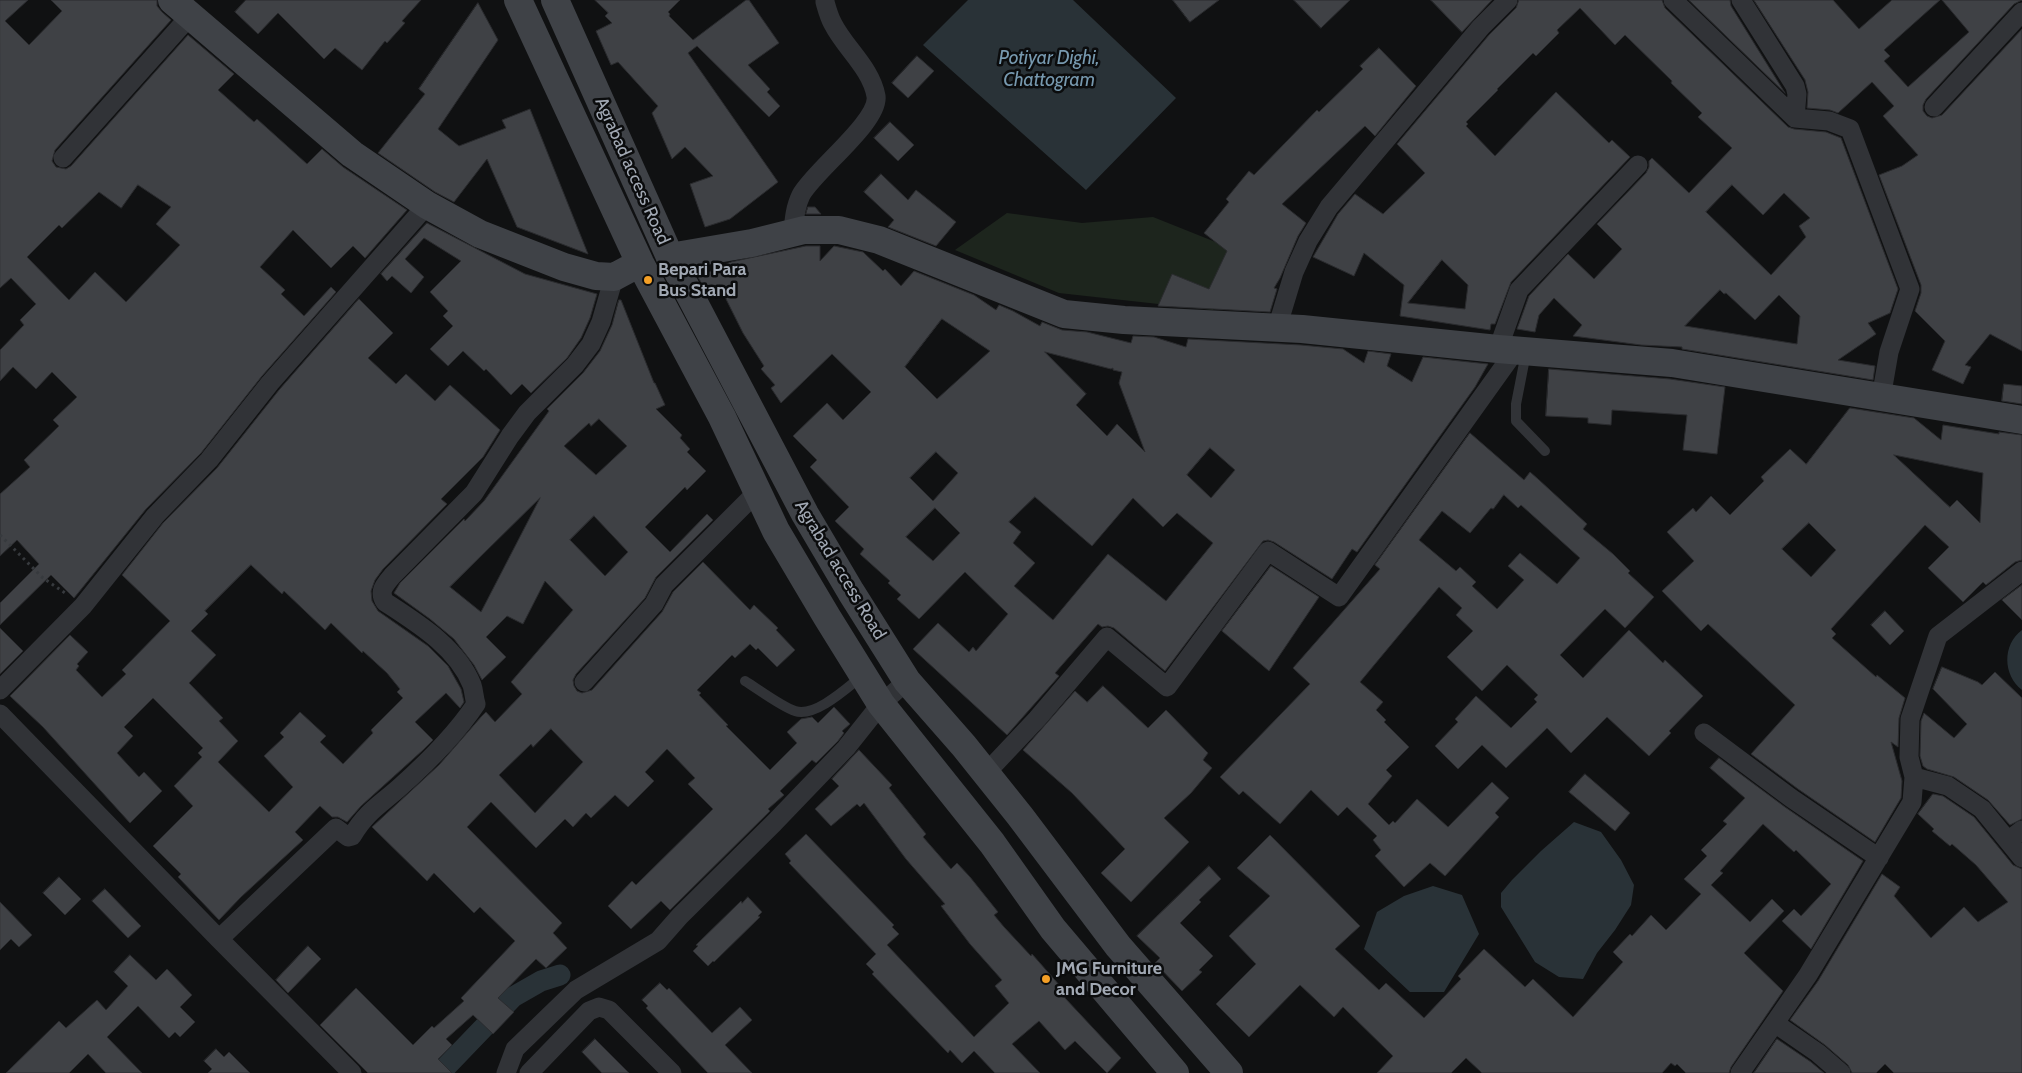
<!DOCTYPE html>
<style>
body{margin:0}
canvas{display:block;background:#101112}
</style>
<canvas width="2022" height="1073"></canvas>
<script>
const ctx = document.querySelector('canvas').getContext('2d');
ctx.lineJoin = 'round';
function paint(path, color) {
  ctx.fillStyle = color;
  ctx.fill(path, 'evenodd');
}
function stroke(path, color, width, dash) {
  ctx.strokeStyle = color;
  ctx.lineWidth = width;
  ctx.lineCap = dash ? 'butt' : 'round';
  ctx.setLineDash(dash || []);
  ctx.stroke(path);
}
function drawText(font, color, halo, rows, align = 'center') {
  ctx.font = font + ' Cabin,sans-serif';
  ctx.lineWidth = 5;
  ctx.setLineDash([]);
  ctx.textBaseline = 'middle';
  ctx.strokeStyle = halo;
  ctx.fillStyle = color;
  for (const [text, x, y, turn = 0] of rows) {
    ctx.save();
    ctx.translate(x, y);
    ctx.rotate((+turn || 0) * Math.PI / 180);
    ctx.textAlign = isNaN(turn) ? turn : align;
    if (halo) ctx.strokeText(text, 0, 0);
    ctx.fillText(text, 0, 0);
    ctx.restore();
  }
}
paint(new Path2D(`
 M1007,213L1082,223L1153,217L1233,249L1213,310L1059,293L955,250Z`), '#1d251d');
paint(new Path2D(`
 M968,0H1073L1176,98L1086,190L923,45Z
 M2022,630V690C2003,675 2002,645 2022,630Z
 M1574,822L1601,832L1621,860L1634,885L1631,905L1615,930L1597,953L1583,979L1559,977L1535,962L1501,907V893L1512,880L1541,851Z
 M1433,886L1462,895L1479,934L1444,992H1410L1364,949L1377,912L1404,896Z`), '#293237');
stroke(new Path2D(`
 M440,1073L513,997L541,981L560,975`), '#293237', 21);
const building = new Path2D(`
 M0,0H28L5,21L29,45L62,11L51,0H157V6L162,12L171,20L55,150L52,161L56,167L66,169L71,166L188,35L234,74L218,90L254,122L257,119L307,164L322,149L343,167L407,210L365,258L353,246L331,268L293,230L260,267L285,290L281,294L304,316L331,287L336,292L262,376L201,453L146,509L74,598L51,575L0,625V603L39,564L17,540L0,556V494L30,467L24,460L59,426L53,420L77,397L52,372L36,389L13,367L0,381V350L24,325L20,320L36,304L11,278L0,288ZM138,185L171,207L156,224L180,245L126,302L95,272L69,300L27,257L59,225L62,228L99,192L121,208Z
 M246,0H421L402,21L405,23L387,43L385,41L362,70L335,48L324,59L278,13L258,34L235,12Z
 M595,0H680L668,12L670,14L669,16L693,40L746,0H749L779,43L748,65L770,89L767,92L780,106L769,117L697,46L688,53L778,182L730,219L705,227L690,184L713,176L685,147L672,159L652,113L658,106L618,62L611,65L596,31L612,23L605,16L608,13Z
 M1173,0H1219L1190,22Z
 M1294,0H1350L1321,28Z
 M1431,0H1492L1462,32Z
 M1519,0H1662L1665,8L1788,127L1794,129L1826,132L1841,138L1898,289L1890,313L1868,323L1876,334L1838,360L1875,366L1873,380L1682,349V347L1641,345L1573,336L1582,325L1554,298L1539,315L1535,332L1517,329L1529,296L1568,254L1594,279L1622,249L1597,224L1646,173L1649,167V161L1652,158L1689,193L1732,148L1698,117L1702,113L1671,83L1672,81L1625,35L1615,45L1580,8L1557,30L1559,33L1536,56L1533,53L1497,89L1498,90L1466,122L1468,124L1466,126L1495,156L1556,92L1609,143L1612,140L1630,157L1511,282L1495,324H1491L1490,330L1400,316L1404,285L1364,253L1354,276L1313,257L1338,214L1355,194L1383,214L1425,173L1397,144L1489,35L1516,8ZM1732,185L1763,215L1784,193L1810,218L1799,226L1806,237L1771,275L1706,212ZM1442,260L1468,285L1465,309L1408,303ZM1720,290L1724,294L1726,293L1755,320L1779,295L1800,316L1797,344L1685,326Z
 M1689,0H1730L1731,6L1785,93Z
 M1754,0H1833L1859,29L1892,0H1940L1884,50L1890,56L1884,61L1908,87L1969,32L1942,0H2022L2014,4L1926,99L1923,105V111L1927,116L1932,118L1942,115L2022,29V351L1990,334L1965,365L1971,367L1963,384L1932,370L1945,341L1915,311L1921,293V285L1879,175L1902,166L1918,155L1883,116L1894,106L1872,82L1838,113L1830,110L1807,108L1808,92L1805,80Z
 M478,3L498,40L438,129L459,146L506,128L502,120L530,109L588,254L517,227L487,159L454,202L435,192L378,153L425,94L419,89Z
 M1379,48L1416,86L1375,136L1365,126L1282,204L1306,223L1298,236L1280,278L1274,288L1277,289L1270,312L1158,306L1172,274L1209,289L1227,251L1204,233L1229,202L1226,199L1249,171L1254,175L1317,110L1319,112L1363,69L1360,66Z
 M917,56L934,71L908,98L892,83Z
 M890,122L914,145L898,161L874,138Z
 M881,174L908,200L916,190L956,222L936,246L888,227L894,220L864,192Z
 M808,207H815L821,214H806Z
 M427,223L525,274L597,294L590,318L581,338L567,358L531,393L522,384L511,395L486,369L484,371L463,351L448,366L430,349L453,326L443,316L448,311L430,292L461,261L424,238L405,259L424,277L411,293L392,276L387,281L381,274Z
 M806,246H820V261L834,246L863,252L883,271L885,269L901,286L914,271L974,295L996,310L999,305L1013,311L1040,326L1042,322L1062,330L1087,332L1131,343L1133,336L1154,337L1186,347L1188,339L1301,345L1343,349L1364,363L1368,351L1391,354L1387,366L1412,382L1423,357L1488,364L1475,387L1357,552L1352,549L1332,579L1274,542L1268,540L1263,541L1165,671L1114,628L1108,626L1102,627L1098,624L1055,673L1059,676L1007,735L913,649L938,623L969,652L973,647L976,651L1008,614L965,572L919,619L897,599L901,595L888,583L890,581L860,554L864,549L835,521L849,507L810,467L817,460L793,436L827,403L843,420L871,392L832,354L781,403L771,388L775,385L761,369L764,366L743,333L720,287L708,295L698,277L731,262ZM942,319L990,351L937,399L905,367ZM1045,352L1111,369L1113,368V370L1122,372L1119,383L1145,452L1117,424L1107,436L1076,405L1086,394ZM1210,448L1235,470L1211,498L1187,475ZM936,452L958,473L933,501L910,478ZM1035,497L1092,546L1133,498L1163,527L1177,513L1213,543L1166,601L1108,554L1053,620L1014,586L1035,563L1013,543L1021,532L1009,522ZM935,508L960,533L933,561L906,537Z
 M359,299L393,333L368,358L396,384L406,374L435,401L450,385L500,430L483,457L441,499L447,504L383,569L375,580L371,591L372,601L378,611L428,646L448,666L461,689L464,702L460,708L446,693L415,722L433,740L423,750L361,806L347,822L338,817H332L320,806L295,832L303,840L241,897L219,920L178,877L181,874L153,846L193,806L174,786L202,757L198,753L203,748L153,698L124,727L133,736L117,753L139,777L144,772L162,791L130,823L43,727L10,696L70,635L88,652L77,664L79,666L76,670L102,697L126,674L122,670L170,621L122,575L163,523L217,468L279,390ZM251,565L282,594L284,591L325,630L331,623L362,653L363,651L387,673L400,689L397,692L403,698L371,730L373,733L343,764L320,742L326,736L300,712L280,733L284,737L264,756L293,787L269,812L218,762L238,741L219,721L223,718L189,683L216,655L191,631L208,614L205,611Z
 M619,300H621L654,383H655L665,405L656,409L682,435L680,438L690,449L687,452L706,471L687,490L685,487L645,527L670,552L707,514L713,520L656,577L645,598L576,674L573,680L574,686L577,691L582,693L592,690L662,612L673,592L703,562L750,610L754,605L778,628L776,630L795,650L777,667L758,648L756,650L750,644L735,658L732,655L697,690L701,693L699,695L728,725L726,726L770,770L797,743L787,732L801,719L812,717L818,723L834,707L850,724L842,731L844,733L838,741L816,763L812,760L780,791L784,795L768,809L770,811L670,910L661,901L631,929L608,906L632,881L636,885L713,809L688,784L695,778L667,749L645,772L654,781L628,807L615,795L591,818L586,813L573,827L565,819L536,848L491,802L467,827L562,923L553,933L567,948L546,968L536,959L498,998L514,1012L493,1034L473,1015L446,1039L452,1045L438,1059L452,1073H368L320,1025L356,988L413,1045L432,1026L434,1028L464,1001L461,998L515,941L480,907L474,913L434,873L427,881L372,827L439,765L481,717L486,712L495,722L522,694L511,682L573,610L545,581L523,624L507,616L486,637L506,657L482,680L474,665L454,639L430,619L394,593L400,583L464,519L465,521L484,501L549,411L547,409L583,373L600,351L612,325ZM599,419L627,446L596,475L564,446L589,423L591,426ZM540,498L481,612L450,587ZM594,516L628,552L605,576L570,540ZM551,729L583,762L535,813L499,775L531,744L533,747Z
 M1549,369L1670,379L1725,387L1717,454L1683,450L1687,415L1612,410L1611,425L1588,423V418L1546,416Z
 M2004,384L2022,386V404L2002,401Z
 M1850,408L1914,418L1941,440L1943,425L1999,434V432L2022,435V560L2015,562L1986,585L1983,582L1963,602L1928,568L1949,547L1925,525L1831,629L1836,634L1832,638L1876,677L1877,675L1905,698L1899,718L1898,747L1891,742L1902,781L1901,798L1875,842L1798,789L1751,754L1795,705L1708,624L1701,631L1662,591L1694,561L1667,532L1693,508L1696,512L1711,496L1730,515L1764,481L1761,477L1790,449L1806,464ZM1894,455L1983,473L1980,523L1957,500L1950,507ZM1809,523L1836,550L1811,577L1782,549Z
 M1470,433L1524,480L1530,472L1538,479L1587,524L1583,529L1613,554L1630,571L1628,573L1654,597L1625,628L1605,609L1560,655L1583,678L1629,630L1663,663L1665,660L1703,696L1669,731L1671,733L1649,756L1607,717L1571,753L1547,728L1506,768L1482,745L1458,769L1435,746L1458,722L1455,719L1476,696L1511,728L1537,702L1534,699L1538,695L1507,665L1482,691L1447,657L1473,631L1456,615L1462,608L1439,587L1360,682L1383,702L1376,710L1386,720L1384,722L1409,747L1386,770L1392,776L1368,804L1389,825L1393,821L1395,823L1417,799L1448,827L1492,782L1509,798L1495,813L1499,817L1445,876L1430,863L1404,887L1375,856L1381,850L1373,840L1377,836L1347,807L1338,816L1311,790L1280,824L1243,791L1239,795L1220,777L1310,684L1293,668L1380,569L1375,565ZM1504,495L1518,508L1521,505L1580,558L1557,584L1520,553L1508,566L1524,580L1497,609L1472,586L1476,582L1460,567L1456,571L1419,540L1442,511L1470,533L1491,508L1493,509Z
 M1271,566L1319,597L1269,671L1222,631Z
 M2022,585V620L2002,600Z
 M1885,611L1904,631L1890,645L1871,625Z
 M0,628L23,651L0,674Z
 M1942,667L1978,682L1982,685L1995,672L2022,698V819L2010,825L1988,800L1954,777L1927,769L1923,766L1920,756L1921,721L1924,713L1954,738L1967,724L1933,689Z
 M1103,686L1148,728L1166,710L1208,753L1203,760L1212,768L1191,793L1164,818L1189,842L1131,902L1101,873L1125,849L1072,793L1023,750L1075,691L1087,702Z
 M859,750L892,785L889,788L926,834L923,837L951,869L957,863L970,877L998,912L994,915L1004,927L1031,956L1032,954L1068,995L1065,998L1121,1058L1107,1073L1075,1041L1065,1050L1039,1021L1012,1044L1040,1073H995L974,1051L962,1063L950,1050L948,1053L872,974L874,972L866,964L876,954L789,863L791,861L785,854L806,834L894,925L892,927L899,934L887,945L974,1037L1009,1003L995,986L1002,980L970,944L941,906L945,904L906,859L864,803L860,807L857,804L831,826L815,809L839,786L832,779Z
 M1719,758L1785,807L1863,861L1811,949L1782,921L1794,909L1801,916L1831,884L1796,850L1794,852L1763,824L1720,871L1723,873L1711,885L1750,922L1772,899L1784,911L1744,953L1783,991L1731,1067L1729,1073H1686L1677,1064L1675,1066L1671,1063L1662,1073H1482L1466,1058L1451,1073H1377L1393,1056L1343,1007L1334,1017L1300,985L1249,1037L1216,1004L1256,964L1229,936L1270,896L1237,868L1270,835L1360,926L1335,949L1379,990L1386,983L1424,1018L1461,979L1458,976L1484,949L1525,987L1533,979L1573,1017L1623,962L1613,952L1630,934L1632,936L1651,915L1666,930L1701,894L1684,879L1707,856L1701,850L1727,824L1723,821L1745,798L1710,768Z
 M1585,774L1630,813L1615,831L1569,792Z
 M1933,794L1943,796L1974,817L2013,865L2022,869V1073H1894L1885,1064L1876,1073H1852L1848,1065L1825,1045L1790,1020L1818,981L1882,874L1900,887L1894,896L1931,938L1964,907L1978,922L2008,902L1976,865L1952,844L1950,846L1932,831L1934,829L1918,814Z
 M1209,866L1221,879L1199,900L1201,902L1180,923L1213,956L1199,970L1202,972L1182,991L1155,963L1160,958L1137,936Z
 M59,877L81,899L65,915L43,893Z
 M105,889L141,926L128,938L92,901Z
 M748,897L762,912L758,916L760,917L714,962L713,961L708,966L693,951L698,946L696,945L741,901L742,903Z
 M0,902L32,935L19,947L11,939L0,950Z
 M308,946L321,959L288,993L276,980Z
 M130,955L156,980L167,969L192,995L180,1007L195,1022L180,1037L175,1032L169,1038L138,1006L107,1037L142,1073H106L88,1054L69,1073H6L59,1021L66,1028L97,1000L106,1010L128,986L114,972Z
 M660,983L667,990L669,988L712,1033L740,1007L752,1020L725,1045L752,1073H708L646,1008L648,1006L642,1000Z
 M595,1039L629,1073H602L582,1052Z
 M1777,1039L1811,1062L1824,1073H1754Z
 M216,1049L224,1057L229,1052L250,1073H208L212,1069L204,1061Z`);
paint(building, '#3f4145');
stroke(building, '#2a2b2e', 1);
stroke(new Path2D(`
 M0,535L43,578L68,595`), '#373a3e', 3, [2.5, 4]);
stroke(new Path2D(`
 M1526,353L1516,404V421L1545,451
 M745,681C758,689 782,707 795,711C815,718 848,687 862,676`), '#313337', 10);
stroke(new Path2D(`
 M1673,0L1795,118L1829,121L1850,129L1910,289L1889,352L1881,398
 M1741,0L1795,86L1797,94L1795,118
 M1934,107L2022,12
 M63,158L190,16
 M793,232C794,220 795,207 801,195C814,171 880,121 876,96C871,68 845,48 833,24C829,17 827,9 825,2V0
 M1277,328L1294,272L1308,241L1329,207L1481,27L1508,0
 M1498,349L1519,290L1638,165
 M584,682L654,604L664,585L757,492
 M0,690L83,606L155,516L209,460L270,383L427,205
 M0,714L219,939L352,1073
 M1704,733L1791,798L1879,858
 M986,773L1037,719L1107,637L1167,687L1268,551L1339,597L1515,351
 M1914,777L1948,786L1982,809L2022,858
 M2008,841L2022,830
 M219,939L336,828L348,837L352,836C367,811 380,805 400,787C428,762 456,734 476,704C474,698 474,691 472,685C457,647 417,623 385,602C378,591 385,585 392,576L474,493L510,436L527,413L575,365L591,344L601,322L614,277
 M1776,1024L1818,1053L1841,1073
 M506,1073L515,1049L576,990L658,941L680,916L774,823L846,748L881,704L907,681
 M529,1073L589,1011L599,1007L609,1010L672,1073
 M1740,1073L1808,975L1912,802L1914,777L1909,757L1910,719L1938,636L2022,571`), '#313337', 19);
stroke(new Path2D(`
 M172,0L352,154L427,205L480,234L564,267L596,276L614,277L640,263
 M518,0L640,263L722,417L776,531L827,617L881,704L992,843L1053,929L1175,1073
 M555,0L670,257L805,514L851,592L907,681L964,746L1020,816L1118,946L1229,1073
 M670,257L752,243L804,230H839L879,240L1064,314L1124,320L1302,329L1498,349L1672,363L2022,420`), '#3f4247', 28);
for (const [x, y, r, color] of [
 [648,280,5,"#f49f26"],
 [1046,979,5,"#f49f26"]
]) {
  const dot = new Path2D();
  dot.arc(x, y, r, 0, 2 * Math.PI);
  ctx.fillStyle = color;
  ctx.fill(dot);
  stroke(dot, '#0b0c0d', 2);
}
drawText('18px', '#a1a8b3', '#0b0c0d', [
 ["Agrabad access Road",632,171,66],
 ["Agrabad access Road",840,570,59]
]);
drawText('bold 18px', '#a1a8b3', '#0b0c0d', [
 ["Bepari Para",658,270],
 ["Bus Stand",658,291],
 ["JMG Furniture",1056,969],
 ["and Decor",1056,990]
], 'left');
drawText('italic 19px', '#7799af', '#0b0c0d', [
 ["Potiyar Dighi,",1049,58],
 ["Chattogram",1049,80]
]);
</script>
